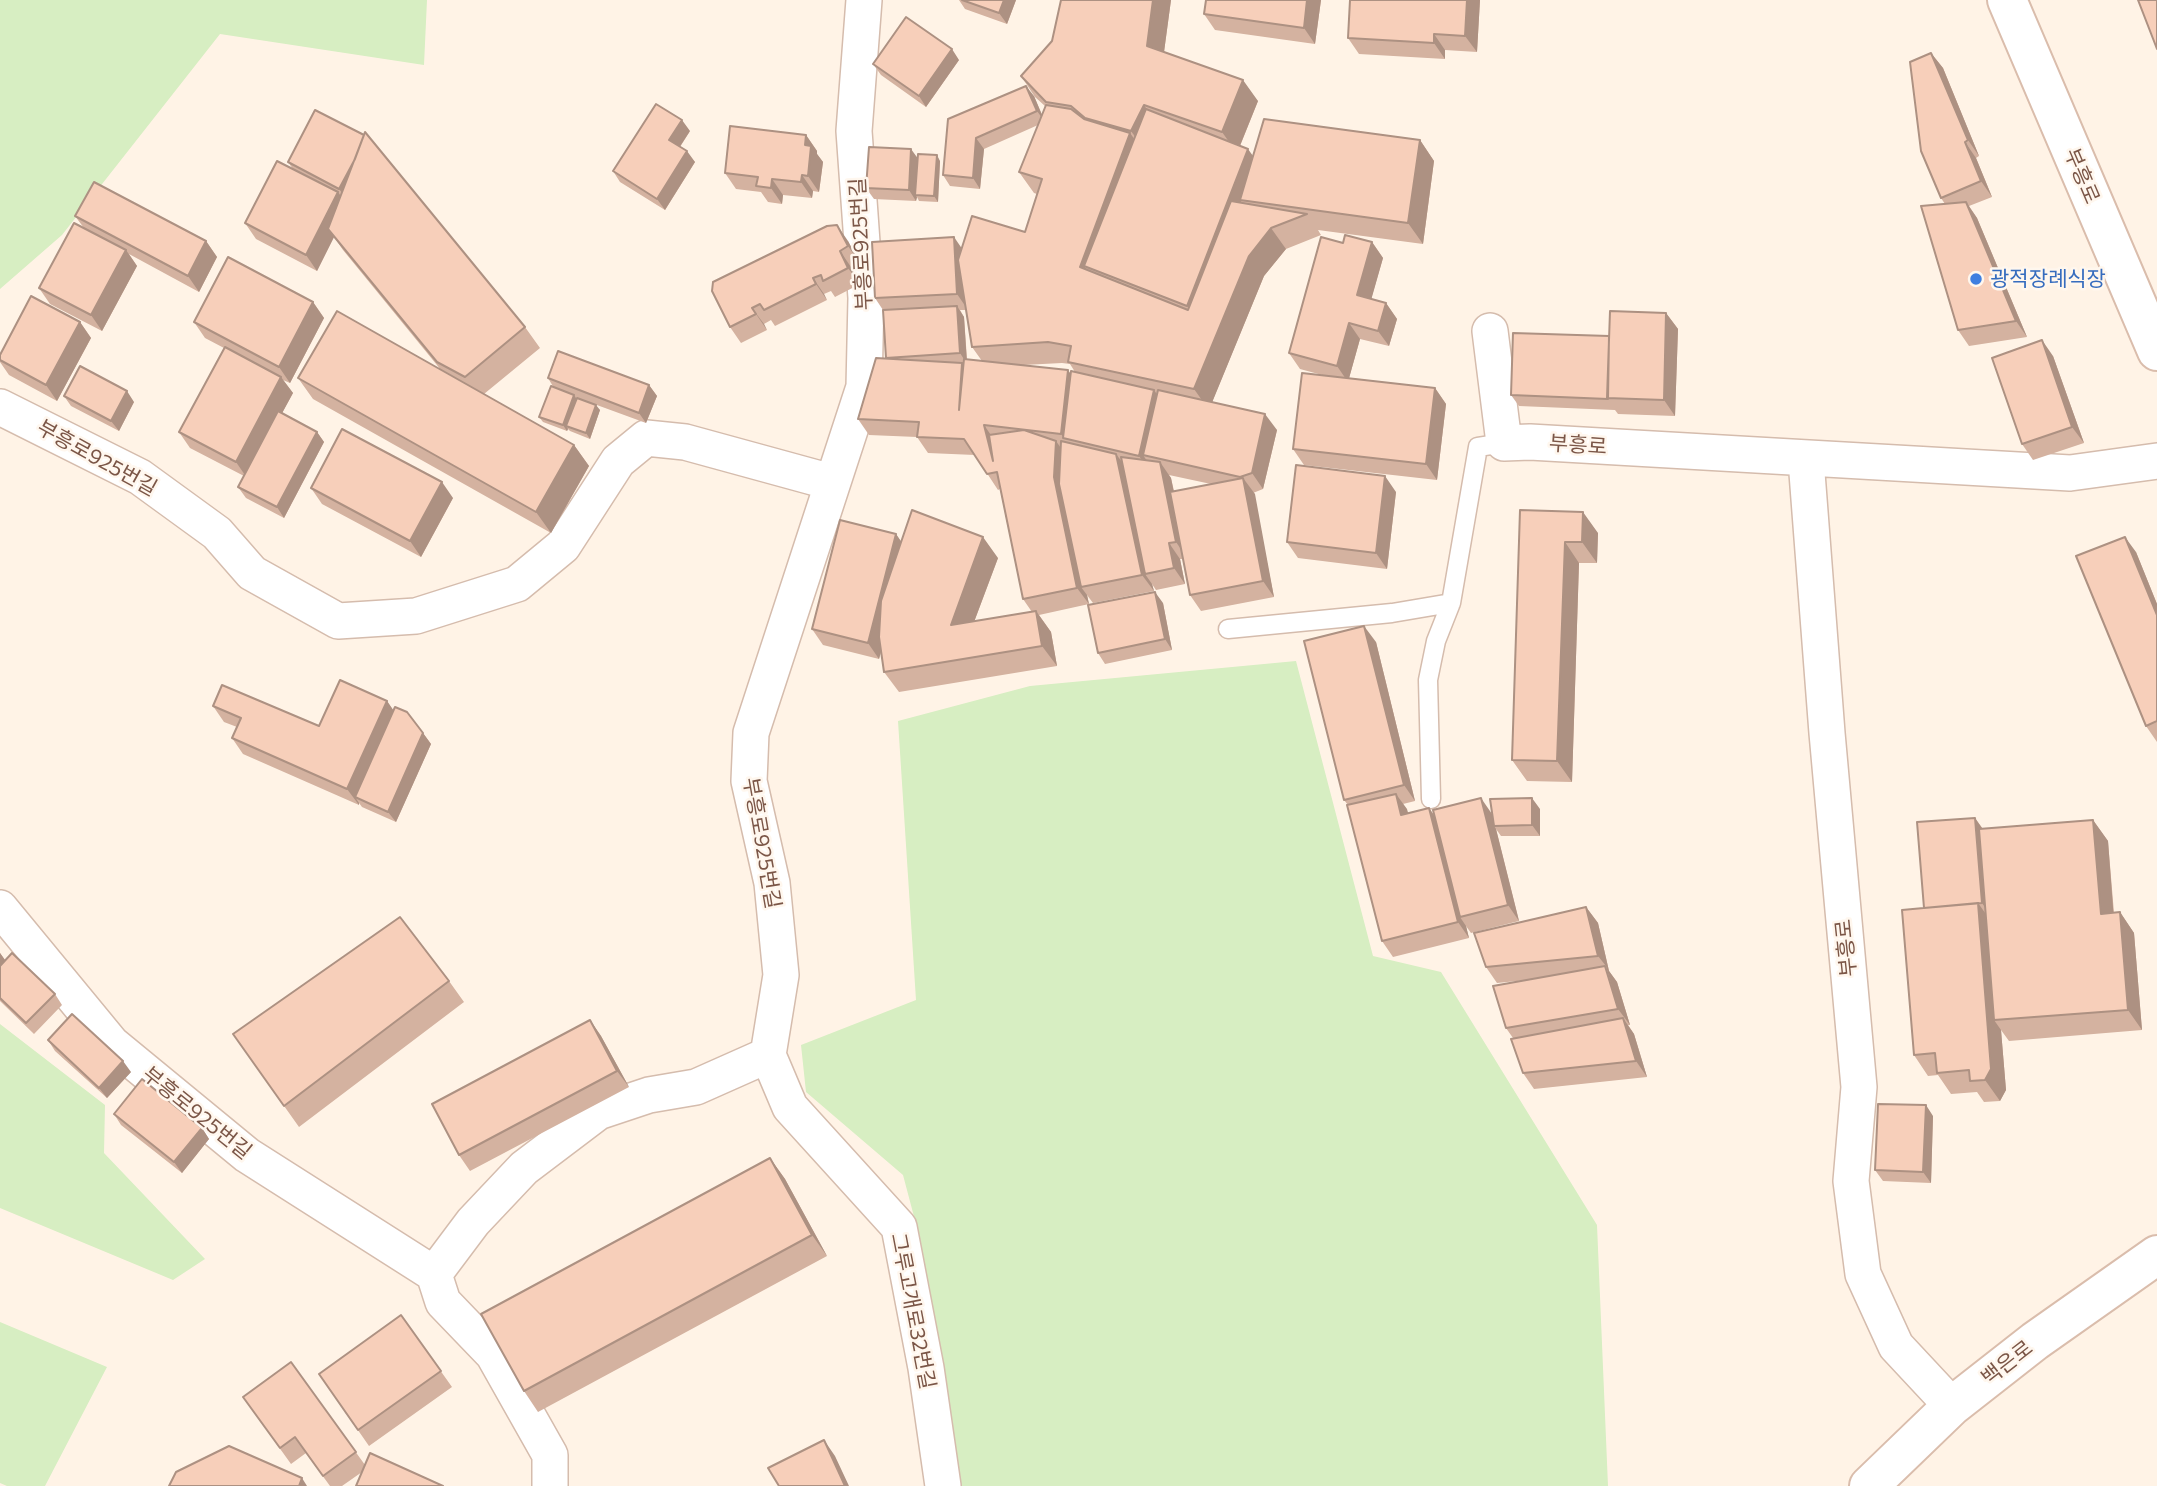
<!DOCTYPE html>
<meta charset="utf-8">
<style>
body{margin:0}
canvas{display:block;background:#fff3e6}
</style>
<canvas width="2157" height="1486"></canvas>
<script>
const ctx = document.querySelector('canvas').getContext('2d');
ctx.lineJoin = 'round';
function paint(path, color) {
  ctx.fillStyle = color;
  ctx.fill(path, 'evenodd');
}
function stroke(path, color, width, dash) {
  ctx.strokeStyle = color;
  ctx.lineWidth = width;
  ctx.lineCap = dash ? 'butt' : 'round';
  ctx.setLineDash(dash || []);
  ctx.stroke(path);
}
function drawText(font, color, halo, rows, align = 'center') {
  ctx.font = font + ' Commissioner,"Noto Sans KR",sans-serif';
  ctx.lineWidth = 5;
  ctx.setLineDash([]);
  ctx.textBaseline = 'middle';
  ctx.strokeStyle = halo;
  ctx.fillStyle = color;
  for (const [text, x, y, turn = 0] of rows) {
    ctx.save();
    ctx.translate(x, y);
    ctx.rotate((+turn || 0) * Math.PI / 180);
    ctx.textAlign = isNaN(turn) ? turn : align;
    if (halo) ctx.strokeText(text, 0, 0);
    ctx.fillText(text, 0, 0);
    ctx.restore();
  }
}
paint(new Path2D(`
 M0,0H427L424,65L220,34L62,235L0,289Z
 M1296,661L1373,956L1441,972L1597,1225L1608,1486H953L921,1243L903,1175L806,1092L801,1045L916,1000L898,721L1030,686Z
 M0,1024L105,1105L104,1153L205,1259L173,1280L0,1208Z
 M0,1322L107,1367L45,1486H7L0,1483Z`), '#d7eec2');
const service = new Path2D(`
 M1228,629L1392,613L1451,603L1478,447L1504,443
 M1431,799L1428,680L1436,641L1451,603`);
const minor = new Path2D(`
 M1490,331L1504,443L1530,442L2070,473L2157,461
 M0,407L140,477L217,533L252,573L338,621L416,616L517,584L563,546L618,461L646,438L685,442L831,482
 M1806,460L1827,733L1859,1087L1851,1181L1863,1274L1896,1346L1952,1406
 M0,908L112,1044L247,1155L434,1274
 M768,1055L790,1107L899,1227L926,1368L943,1486
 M550,1486V1455L493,1354L443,1302L434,1274L473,1222L524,1168L598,1112L649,1095L696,1087L768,1055L781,975L772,883L749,781L751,733L864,387L866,298L854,131L864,0`);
const secondary = new Path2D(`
 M2007,0L2157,351
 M1869,1486L1952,1406L2035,1341L2157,1255`);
stroke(service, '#d5bcad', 21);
stroke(minor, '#d5bcad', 38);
stroke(secondary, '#dabdac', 42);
stroke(service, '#fff', 18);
stroke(minor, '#fff', 35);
stroke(secondary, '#fff', 38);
paint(new Path2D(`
 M959,0H1016L1007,24L965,9Z
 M1061,0H1171L1164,52L1258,101L1240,146L1253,156L1420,140L1434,161L1423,244L1318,230L1321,235L1286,249L1264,276L1212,402L1277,430L1263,489L1253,493L1274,597L1201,611L1190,595L1183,559H1180L1185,584L1156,590L1152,584L1154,591L1093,603L1087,595L1089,604L1039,615L1051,632L1057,666L899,692L884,672L881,652L879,659L823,645L812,629L896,534L901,542L998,558L974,622L1032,612L1023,599L1000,489L998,490L975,455L928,453L917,437L869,435L858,419L886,358L883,310L875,298L962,248L1025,232L1037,194L1034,193L1019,172L1038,125L984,149L980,189L950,186L943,175L948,119L1034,96L1042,115L1045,106L1035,97L1021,76L1052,41ZM960,310H966L972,347L982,361L967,359L964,317ZM1062,363L1070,364L1075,372L1070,374L1023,365ZM1169,475L1211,484L1174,491L1171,478Z
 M1321,0L1315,44L1215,30L1204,14Z
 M1480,0L1477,52L1445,50V59L1359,54L1348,38Z
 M1931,53L1943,68L1979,156L1976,158L1992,197L1969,206L1977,218L2027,337L1969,346L1958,330L1945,204L1941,198Z
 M959,60L926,107L881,75L873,64Z
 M315,110L525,327L540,348L484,394L574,445L589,466L551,533L313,399L298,378L441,370L343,250L334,237L317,271L256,239L245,223L293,169L288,162Z
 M690,131L680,147L695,162L665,210L620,182L613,171Z
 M806,135L817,151V154L823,162L819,192L813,191L812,198L783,195L782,204L768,202L761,192L736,189L725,173Z
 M917,158L940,161L938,202L919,201L917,197L916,201L874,199L866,188Z
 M75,216L206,241L217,257L199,292L129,254L137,266L102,331L50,304L39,288L84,228Z
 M848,241L859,262L851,267L860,284L835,297L831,291L824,294L827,300L775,326L771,320L764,324L767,330L741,343L730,327L712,291Z
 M1372,242L1383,258L1371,299L1386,303L1397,319L1389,346L1360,339L1349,378L1435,388L1446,404L1437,480L1304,465L1293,449L1326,376L1300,369L1289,353L1343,243Z
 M313,302L324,318L290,383L283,380L293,393L282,413L317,432L324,442L284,518L246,498L238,487L244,476L190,448L179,432L224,348L205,338L194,322Z
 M1666,313L1678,329L1675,416L1618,414L1615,410L1519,406L1511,395L1609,336Z
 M80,322L91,338L57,401L9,375L0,362V355Z
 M2053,356L2084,443L2033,460L2022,444Z
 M548,378L649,385L657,396L646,423L575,397L577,398L600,410L590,439L570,431L568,429L567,431L543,422L539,417L554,388Z
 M64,396L134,402L119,431L71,406Z
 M311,488L453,498L421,557L322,504Z
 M1396,492L1387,569L1298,558L1287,542Z
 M1520,510L1598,533L1597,563H1579L1572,782L1527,781L1512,760Z
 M2136,552L2157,604V742L2146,726Z
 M1163,603L1172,650L1105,664L1098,653Z
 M1376,642L1415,801L1403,804L1408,813L1429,808L1434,815L1492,814L1540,809V836H1501L1496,829L1519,921L1471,933L1466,926L1469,938L1393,957L1382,941L1348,805L1344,800Z
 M387,701L393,710L423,733L431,744L396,822L362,807L359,803V805L243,754L232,738L237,727L224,722L213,706L319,726Z
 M1975,818L1983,829L2093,820L2108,841L2114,913L2120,912L2134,933L2142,1030L2009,1041L2001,1030L2006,1090L2000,1101L1984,1102L1977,1092L1951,1094L1938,1075L1928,1076L1914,1055L1924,908Z
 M1586,907L1598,923L1609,971L1617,982L1630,1025H1628L1634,1034L1647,1077L1534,1089L1523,1073L1513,1038L1506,1028L1527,980L1497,983L1486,967Z
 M0,953L5,960L55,994L62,1005L34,1034L0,1001Z
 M449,981L464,1002L299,1127L233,1034Z
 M590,1020L601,1036L629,1087L470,1171L459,1155Z
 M48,1040L131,1072L107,1098L55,1051Z
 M114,1114L202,1128L209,1139L182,1173L121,1125Z
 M1933,1116L1931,1183L1883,1181L1875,1170Z
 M770,1158L785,1179L827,1256L538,1412L524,1391Z
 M401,1315L452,1387L369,1446L319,1374Z
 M291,1362L365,1465L362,1472L342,1486H330L306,1453L291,1464L243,1397Z`), '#d4b2a0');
paint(new Path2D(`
 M1004,0H1016L1007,24L999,13Z
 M1153,0H1171L1162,67L1147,46Z
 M1307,0H1321L1315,44L1304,28Z
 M1467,0H1480L1477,52L1465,36Z
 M1434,34L1445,50V59L1434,43Z
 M952,49L959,60L926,107L919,96Z
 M1931,53L1943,68L1979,156L1968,140Z
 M1243,80L1258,101L1237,153L1222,132Z
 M1026,86L1034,96L1045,122L1037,111Z
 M1144,105L1158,126L1146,152L1131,131Z
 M682,120L690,131L677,151L669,140Z
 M1130,133L1145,154L1084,266L1097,284L1080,267Z
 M806,135L817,151V154L823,162L819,192L808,176L805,145Z
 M367,136L347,199L339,189Z
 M976,138L984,149L980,189L973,178Z
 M1420,140L1434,161L1423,244L1408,223Z
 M1965,142L1976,158L1992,197L1981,181Z
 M911,149L919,160L915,195L917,197L916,201L909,190Z
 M1248,149L1263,170L1240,200L1247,211L1201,327L1187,306Z
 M687,151L695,162L665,210L657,199Z
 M937,155L940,161L938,202L934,196Z
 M802,175L813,191L812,198L801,182Z
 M772,179L783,195L782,204L771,188Z
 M338,192L349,208L328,229L334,237L317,271L306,255Z
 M1966,202L1977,218L2027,337L2016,321Z
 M837,225L848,241L859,262L848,246Z
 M1271,228L1286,249L1264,276L1209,410L1194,389L1249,256Z
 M954,237L965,253L968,310L957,294Z
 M206,241L217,257L199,292L188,276Z
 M1372,242L1383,258L1368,311L1357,295Z
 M126,250L137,266L102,331L91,315Z
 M840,251L851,267L860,284L848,268Z
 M813,278L824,294L827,300L816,284Z
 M313,302L324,318L290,383L279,367Z
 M1386,303L1397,319L1389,346L1378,331Z
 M957,306L964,317L967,364L960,353Z
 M752,308L764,324L767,330L756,314Z
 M1666,313L1678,329L1675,416L1664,400Z
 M80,322L91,338L57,401L46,385Z
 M1349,323L1360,339L1348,382L1337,366Z
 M2042,340L2053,356L2084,443L2072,427Z
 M1068,370L1079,386L1064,438L1061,434Z
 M281,377L293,393L247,478L236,462Z
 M649,385L657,396L646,423L639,413Z
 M1435,388L1446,404L1437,480L1426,464Z
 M1154,390L1165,406L1143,455L1151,467L1150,472L1139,456Z
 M127,391L134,402L119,431L111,421Z
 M574,395L578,401L566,426L568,429L567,431L563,425Z
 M596,405L600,410L590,439L586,433Z
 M1265,414L1277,430L1263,489L1252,473Z
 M984,425L995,441L993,461Z
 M317,432L324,442L284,518L277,507Z
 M1056,441L1067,457L1081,587L1087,595L1089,604L1077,588L1054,477Z
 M574,445L589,466L551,533L536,512Z
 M1116,454L1128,470L1145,574L1152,584L1154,591L1142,575Z
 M1160,462L1171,478L1187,558L1176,542Z
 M1385,476L1396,492L1387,569L1376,553Z
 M1243,478L1255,494L1274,597L1263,581Z
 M442,482L453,498L421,557L410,541Z
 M1583,512L1598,533L1597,563L1582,542Z
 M896,534L907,550L879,659L868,643Z
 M983,537L998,558L965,646L951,625Z
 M2125,537L2136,552L2157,604V615Z
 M1565,542L1579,563L1572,782L1557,761Z
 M1169,543L1180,559L1185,584L1174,568Z
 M1155,592L1163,603L1172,650L1165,639Z
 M1036,611L1051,632L1057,666L1042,646Z
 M1364,626L1376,642L1415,801L1404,785Z
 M387,701L398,717L355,797L359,803V805L347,789Z
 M423,733L431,744L396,822L388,812Z
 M1396,794L1407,809L1413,831L1401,815Z
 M1481,798L1492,814L1494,826L1496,829L1519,921L1508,905Z
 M1532,798L1540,809V836L1532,825Z
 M1429,808L1440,824L1460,917L1466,926L1469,938L1458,922Z
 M1975,818L1986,834L1993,919L1982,903Z
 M2093,820L2108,841L2115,934L2101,914Z
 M1978,903L1993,924L1994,1020L2001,1030L2006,1090L2000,1101L1985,1080Z
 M1586,907L1598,923L1609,971L1617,982L1630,1025L1618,1009L1606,966L1598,956Z
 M2120,912L2134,933L2142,1030L2128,1010Z
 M0,953L5,960L0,967Z
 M1623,1018L1634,1034L1647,1077L1636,1061Z
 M590,1020L601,1036L629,1087L617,1071Z
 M123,1061L131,1072L107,1098L99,1088Z
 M1926,1105L1933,1116L1931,1183L1923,1172Z
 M202,1128L209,1139L182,1173L174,1162Z
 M770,1158L785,1179L827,1256L812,1235Z
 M824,1440L835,1456L849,1486H845Z
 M302,1478L307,1486H299Z`), '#ad9182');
const building = new Path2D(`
 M962,0H1004L999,13Z
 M1061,0H1153L1147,46L1243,80L1222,132L1144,105L1131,131L1085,118L1071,106L1046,102L1021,76L1052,41Z
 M1206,0H1307L1304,28L1204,14Z
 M1350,0H1467L1465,36L1434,34V43L1348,38Z
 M2138,0H2157V49Z
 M906,17L952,49L919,96L873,64Z
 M1931,53L1968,140L1965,142L1981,181L1941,198L1921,151L1910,62Z
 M1026,86L1037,111L976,138L973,178L943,175L948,119Z
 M656,104L682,120L669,140L687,151L657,199L613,171Z
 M1046,105L1071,109L1084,119L1130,133L1080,267L1188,310L1231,201L1307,214L1271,228L1249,256L1194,389L1068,362L1071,346L1048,342L972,347L958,260L972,216L1025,232L1042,179L1019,172Z
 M1146,109L1248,149L1187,306L1084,266Z
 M315,110L364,135L355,159L339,189L288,162Z
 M1264,119L1420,140L1408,223L1240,200Z
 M730,126L806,135L805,145L811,146L808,176L802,175L801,182L772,179L771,188L756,186L758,177L725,173Z
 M365,132L525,327L465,377L437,362L328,229Z
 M869,147L911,149L909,190L866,188Z
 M918,154L937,155L934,196L915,195Z
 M277,161L338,192L306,255L245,223Z
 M94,182L206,241L188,276L75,216Z
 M1966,202L2016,321L1958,330L1921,206Z
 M74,223L126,250L91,315L39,288Z
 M837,225L848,246L840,251L848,268L823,281L821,275L813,278L816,284L764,310L760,304L752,308L756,314L730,327L712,291L713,282L827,226Z
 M1345,235L1372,242L1357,295L1386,303L1378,331L1349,323L1337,366L1289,353L1321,237L1343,243Z
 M954,237L957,294L875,298L872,242Z
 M228,257L313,302L279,367L194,322Z
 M31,296L80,322L46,385L0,360V355Z
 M957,306L960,353L886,358L883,310Z
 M337,311L574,445L536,512L298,378Z
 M1610,311L1666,313L1664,400L1607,398Z
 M1513,333L1609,336L1608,399L1511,395Z
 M2042,340L2072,427L2022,444L1992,358Z
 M225,347L281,377L236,462L179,432Z
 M558,351L649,385L639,413L548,378Z
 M876,358L962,363L959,410L964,359L1068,370L1061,434L984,425L993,461L989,435L1024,430L1056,441L1054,477L1077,588L1023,599L997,472L987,474L964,439L917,437L919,422L858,419Z
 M80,366L127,391L111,421L64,396Z
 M1071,371L1154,390L1139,456L1063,438Z
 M1302,373L1435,388L1426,464L1293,449Z
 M551,386L574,395L563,425L539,417Z
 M1158,390L1265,414L1252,473L1240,477L1143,455Z
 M577,398L596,405L586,433L566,426Z
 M278,411L317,432L277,507L238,487Z
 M342,429L442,482L410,541L311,488Z
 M1061,441L1116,454L1142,575L1081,587L1059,484Z
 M1121,457L1160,462L1176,542L1169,543L1174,568L1145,574Z
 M1296,465L1385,476L1376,553L1287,542Z
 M1243,478L1263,581L1190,595L1170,492Z
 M912,510L983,537L951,625L1036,611L1042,646L884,672L879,637L881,601Z
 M1520,510L1583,512L1582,542H1565L1557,761L1512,760Z
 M840,520L896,534L868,643L812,629Z
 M2125,537L2157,615V721L2146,726L2076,556Z
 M1155,592L1165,639L1098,653L1088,605Z
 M1364,626L1404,785L1344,800L1304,641Z
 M340,680L387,701L347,789L232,738L241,718L213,706L222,685L319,726Z
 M395,707L407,712L423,733L388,812L355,797Z
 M1396,794L1401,815L1429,808L1458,922L1382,941L1347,805Z
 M1481,798L1508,905L1460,917L1433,810Z
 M1532,798V825L1494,826L1490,799Z
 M1975,818L1982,903L1924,908L1917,822Z
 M2093,820L2101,914L2120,912L2128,1010L1994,1020L1979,829Z
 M1978,903L1991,1069L1985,1080L1970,1081L1969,1070L1937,1073L1935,1053L1914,1055L1902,910Z
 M1586,907L1598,956L1486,967L1474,933Z
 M400,917L449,981L284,1106L233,1034Z
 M12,953L55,994L26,1023L0,998V966Z
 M1605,966L1618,1009L1506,1028L1493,986Z
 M72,1014L123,1061L99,1088L48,1040Z
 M1623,1018L1636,1061L1523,1073L1511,1039Z
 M590,1020L617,1071L459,1155L432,1104Z
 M142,1079L202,1128L174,1162L114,1114Z
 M1878,1104L1926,1105L1923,1172L1875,1170Z
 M770,1158L812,1235L524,1391L481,1314Z
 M401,1315L441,1371L358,1430L319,1374Z
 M291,1362L356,1452L323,1476L295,1437L280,1448L243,1397Z
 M824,1440L845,1486H779L768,1468Z
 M229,1446L302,1478L299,1486H169L176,1472Z
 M370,1453L443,1486H356Z`);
paint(building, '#f7cfba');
stroke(building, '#ad9182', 2);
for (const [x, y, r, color] of [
 [1976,279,7,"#3f7fe0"]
]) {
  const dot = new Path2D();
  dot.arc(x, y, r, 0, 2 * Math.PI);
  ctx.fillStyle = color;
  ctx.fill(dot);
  stroke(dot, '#fff7ee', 2.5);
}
drawText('21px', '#7b5647', '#fff7ee', [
 ["부흥로",2082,176,67],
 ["부흥로925번길",861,244,-93],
 ["부흥로",1578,445,4],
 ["부흥로925번길",97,458,29],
 ["부흥로925번길",762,843,80],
 ["부흥로",1846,948,-96],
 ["부흥로925번길",197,1113,39],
 ["그루고개로32번길",913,1311,79],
 ["백은로",2007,1363,-38]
]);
drawText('21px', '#366cbe', '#fff7ee', [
 ["광적장례식장",1990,279]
], 'left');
</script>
